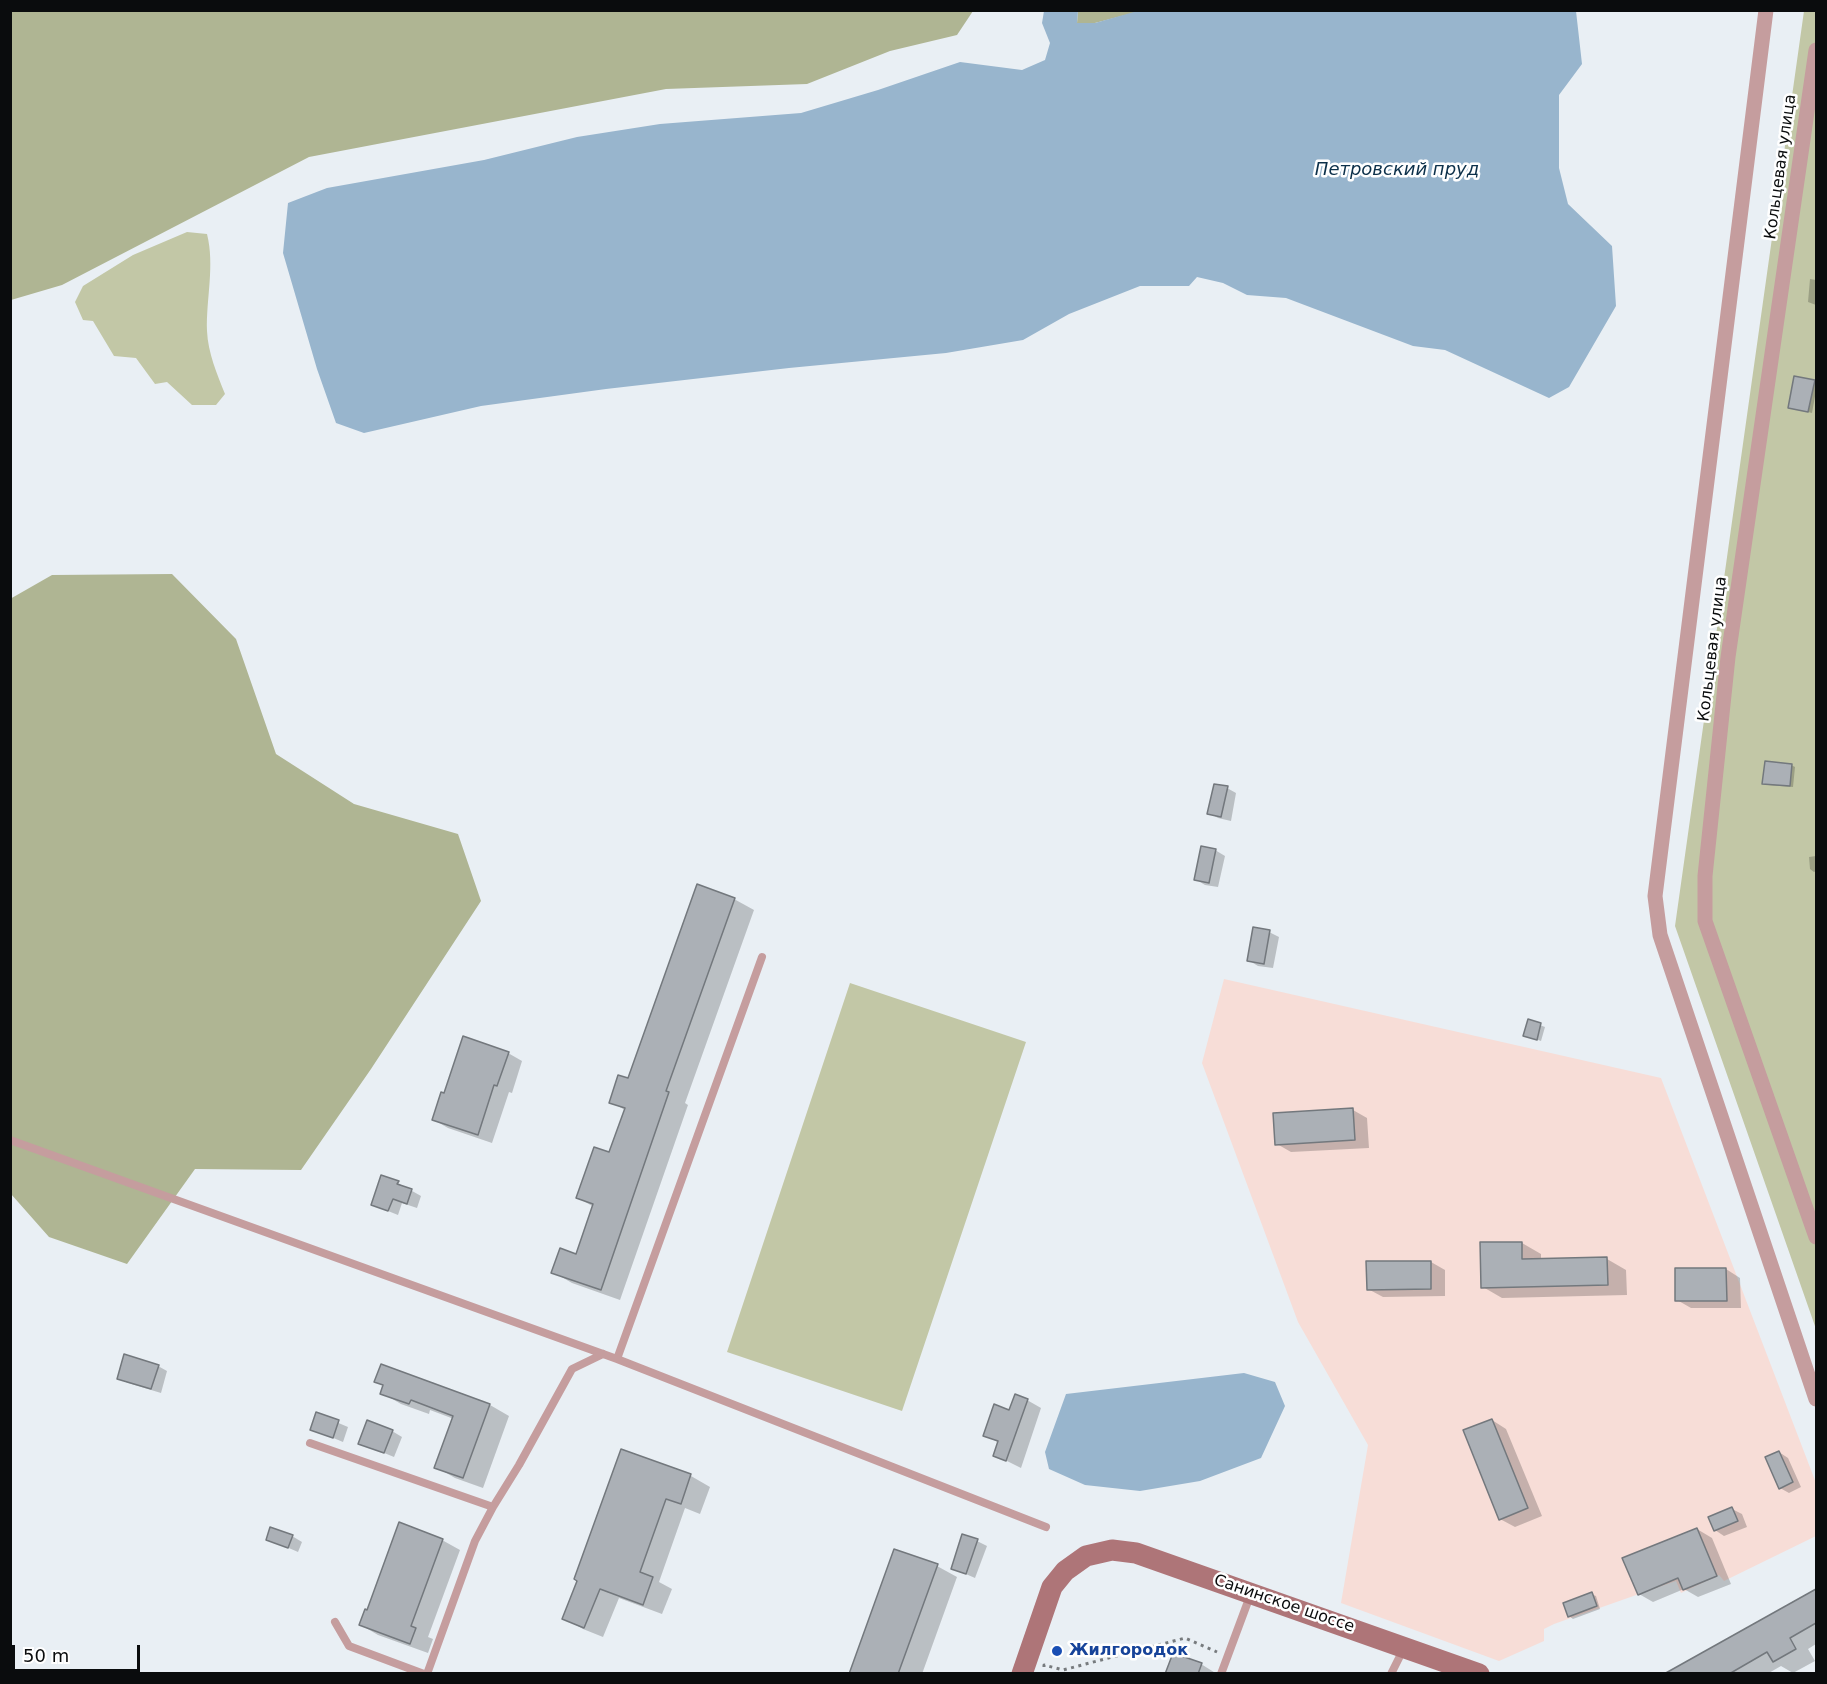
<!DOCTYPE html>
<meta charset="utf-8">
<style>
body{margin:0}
#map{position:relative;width:1827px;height:1684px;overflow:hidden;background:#e9eff4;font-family:"DejaVu Sans",sans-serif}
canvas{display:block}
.frame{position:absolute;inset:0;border:12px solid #0a0c0d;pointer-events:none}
.scale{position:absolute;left:12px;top:1645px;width:128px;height:27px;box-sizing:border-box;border:3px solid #0a0c0d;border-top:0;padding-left:8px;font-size:18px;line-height:21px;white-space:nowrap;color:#0a0c0d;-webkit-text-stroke:4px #fff;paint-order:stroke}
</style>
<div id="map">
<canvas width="1827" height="1684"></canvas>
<div class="frame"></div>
<div class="scale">50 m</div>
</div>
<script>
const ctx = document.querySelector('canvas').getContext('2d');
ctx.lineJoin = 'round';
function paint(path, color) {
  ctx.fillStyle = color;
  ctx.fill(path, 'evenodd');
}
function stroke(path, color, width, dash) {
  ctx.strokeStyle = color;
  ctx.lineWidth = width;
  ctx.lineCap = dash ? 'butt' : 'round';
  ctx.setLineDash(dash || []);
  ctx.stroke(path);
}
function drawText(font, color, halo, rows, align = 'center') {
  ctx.font = font + ' "DejaVu Sans",sans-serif';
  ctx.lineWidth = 5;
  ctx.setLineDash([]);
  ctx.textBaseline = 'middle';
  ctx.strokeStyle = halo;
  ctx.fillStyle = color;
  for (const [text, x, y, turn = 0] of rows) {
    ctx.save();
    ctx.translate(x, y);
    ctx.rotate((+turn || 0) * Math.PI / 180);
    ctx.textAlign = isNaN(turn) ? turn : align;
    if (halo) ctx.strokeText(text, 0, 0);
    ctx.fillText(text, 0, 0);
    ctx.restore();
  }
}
paint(new Path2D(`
 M1224,979L1661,1078L1816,1483V1536L1724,1581L1719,1575L1681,1593L1676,1581L1554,1624L1544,1629V1641L1499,1661L1341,1603L1368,1445L1298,1322L1202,1063Z`), '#f7ddd7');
paint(new Path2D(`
 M1804,11H1816V1329L1675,926Z
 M187,232L207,234C215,266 206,299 207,331C208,353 217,374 225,394L216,405H192L167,382L155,384L136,358L114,356L93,321L83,320L75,302L83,286L133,255Z
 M850,983L1026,1042L902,1411L727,1352Z`), '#c2c7a6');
paint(new Path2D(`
 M11,10H973V11L957,35L890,51L807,84L666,89L309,157L62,285L11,300Z
 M1078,11H1141L1095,23H1077Z
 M172,574L236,639L276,754L354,804L458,834L481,901L371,1069L301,1170L195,1169L127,1264L49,1237L11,1194L10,599L52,575Z`), '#afb593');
paint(new Path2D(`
 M1141,10L1576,11L1582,64L1559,95V168L1568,204L1612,246L1616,306L1569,387L1549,398L1445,350L1413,346L1286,298L1247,295L1223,283L1197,277L1189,286H1140L1069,314L1023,340L946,353L789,368L606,389L481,406L364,433L336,423L317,369L283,253L288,203L327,188L484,160L577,137L660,124L801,113L878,90L960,62L1022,70L1045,60L1050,43L1042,23L1044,11H1078L1077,23H1095Z
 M1244,1373L1275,1382L1285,1406L1261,1458L1200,1481L1140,1491L1085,1485L1049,1469L1045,1452L1066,1394Z`), '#98b5cd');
paint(new Path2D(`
 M1810,279L1816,280V305L1808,302Z
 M1814,382L1816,383V391L1812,413L1789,407Z
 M1791,765L1795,767L1793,787L1768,785L1764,783Z
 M1227,788L1236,793L1231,821L1218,818L1209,813Z
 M1215,850L1225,856L1218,887L1205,885L1195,879Z
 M1816,856V871L1814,872L1810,869L1809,857Z
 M734,899L754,910L685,1103L688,1105L620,1300L572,1283L553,1272L577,1256L594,1207L578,1198L610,1154L625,1110L611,1102L629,1080Z
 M1269,932L1279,937L1273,968L1258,966L1248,960Z
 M1529,1021L1545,1027L1541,1041L1525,1035Z
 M508,1053L522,1061L512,1093L509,1092L492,1143L448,1128L434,1120L445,1095Z
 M1353,1110L1367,1118L1369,1148L1291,1152L1277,1144Z
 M382,1177L398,1183L421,1196L417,1208L402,1203L398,1215L373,1205Z
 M1522,1243L1541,1254V1260L1607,1259L1626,1270L1627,1295L1502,1298L1483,1287Z
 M1431,1262L1445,1270V1296L1383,1297L1368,1289Z
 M1676,1269H1726L1740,1278L1741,1308H1691L1677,1300Z
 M158,1366L167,1371L161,1393L128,1383L118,1378Z
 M376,1381L490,1405L509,1416L483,1488L455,1478L436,1467L454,1419L430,1410L429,1414L401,1404L382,1393L384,1386Z
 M1027,1400L1041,1408L1021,1468L995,1455L999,1443L985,1435L1010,1412Z
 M317,1414L348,1427L343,1442L312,1429Z
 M1492,1420L1506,1429L1542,1516L1515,1527L1500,1519Z
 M392,1431L402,1437L394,1457L360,1443Z
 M622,1451L691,1476L710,1487L700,1514L685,1508L659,1582L672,1589L662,1614L619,1598L603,1637L583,1629L564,1618L579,1581Z
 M1779,1452L1788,1458L1801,1487L1789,1493L1780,1488Z
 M1732,1509L1742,1514L1747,1527L1724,1536L1715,1530Z
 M1697,1529L1712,1538L1731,1584L1698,1597L1684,1589L1653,1602L1639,1594Z
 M292,1536L302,1542L298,1552L268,1539Z
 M442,1540L460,1550L428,1637L433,1639L428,1653L378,1635L361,1625L368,1612Z
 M977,1541L987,1546L975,1578L952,1568Z
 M937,1566L957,1577L922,1674H852Z
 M1815,1592L1816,1644L1808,1649L1815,1661L1793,1673L1781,1666L1767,1674H1674Z
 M1591,1594L1596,1596L1600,1609L1573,1619L1569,1616Z
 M1201,1664L1217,1674H1167Z`), '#0003');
const building = new Path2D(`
 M1794,376L1815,380L1808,412L1788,408Z
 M1765,761L1792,764L1790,786L1762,784Z
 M1214,784L1228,786L1221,817L1207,814Z
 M1201,846L1216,849L1209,883L1194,880Z
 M697,884L735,898L666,1091L669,1092L601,1290L551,1273L560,1248L576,1254L593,1204L576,1198L594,1147L609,1152L625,1108L609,1103L618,1075L628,1078Z
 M1253,927L1270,930L1264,964L1247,961Z
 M1528,1019L1541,1023L1537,1040L1523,1036Z
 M463,1036L509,1052L497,1086L494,1085L478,1135L432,1120L441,1092L444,1093Z
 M1353,1108L1355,1140L1275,1145L1273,1113Z
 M381,1175L399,1181L397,1184L412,1189L407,1204L393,1199L388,1211L371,1205Z
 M1480,1242H1522V1259L1607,1257L1608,1285L1481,1288Z
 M1366,1261H1431V1289L1367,1290Z
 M1675,1268H1726L1727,1301H1675Z
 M124,1354L159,1365L151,1389L117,1379Z
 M381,1364L490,1404L463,1478L434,1468L453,1416L411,1400L409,1404L380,1394L383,1385L374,1382Z
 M1015,1394L1028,1399L1006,1461L993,1456L998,1441L983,1436L994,1404L1009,1410Z
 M316,1412L339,1420L333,1438L310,1430Z
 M1492,1419L1528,1508L1499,1520L1463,1430Z
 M367,1420L393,1430L384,1453L358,1444Z
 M621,1449L691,1474L681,1504L666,1499L640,1572L653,1577L643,1605L600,1589L584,1628L562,1619L577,1581L574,1579Z
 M1779,1451L1793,1482L1779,1489L1765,1457Z
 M1732,1507L1738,1521L1714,1531L1708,1517Z
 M399,1522L443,1539L411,1626L416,1628L410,1644L359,1625L365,1609L367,1610Z
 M270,1527L293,1535L288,1548L266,1540Z
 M1697,1528L1717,1576L1683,1590L1678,1578L1638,1595L1622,1558Z
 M962,1534L978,1539L966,1574L951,1569Z
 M894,1549L938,1564L898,1674H849Z
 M1816,1589V1623L1790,1638L1796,1649L1773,1662L1767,1652L1729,1674H1664Z
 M1592,1592L1597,1606L1568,1617L1563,1603Z
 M1173,1653L1202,1663L1198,1674H1165Z`);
paint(building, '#abb0b6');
stroke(building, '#73787d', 1.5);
stroke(new Path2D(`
 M1044,1667V1665L1063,1670L1185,1638L1217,1652`), '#777b7e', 3, [3, 4.5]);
stroke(new Path2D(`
 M10,1140L617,1359L1046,1527
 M617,1359L762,957
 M310,1443L493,1507
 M335,1622L349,1646L424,1674
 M427,1674L475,1541L493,1507L519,1465L572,1369L603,1354
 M1221,1674L1250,1596
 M1391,1674L1404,1648`), '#c59d9e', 8);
stroke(new Path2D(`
 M1766,10L1655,896L1660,935L1816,1399
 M1816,50L1728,657L1705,876V921L1816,1237`), '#c59d9e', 15);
stroke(new Path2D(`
 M1022,1674L1052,1587L1065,1571L1086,1556L1112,1550L1136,1553L1479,1674`), '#ae7578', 21);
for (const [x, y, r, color] of [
 [1057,1651,6,"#1a4fb4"]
]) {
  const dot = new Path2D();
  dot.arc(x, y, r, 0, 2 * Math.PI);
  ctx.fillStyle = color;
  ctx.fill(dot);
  stroke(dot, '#fff', 2);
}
drawText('16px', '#0a0c0d', '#fff', [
 ["Кольцевая улица",1781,167,-82],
 ["Кольцевая улица",1713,649,-83],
 ["Санинское шоссе",1284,1604,19]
]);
drawText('bold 16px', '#164399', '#fff', [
 ["Жилгородок",1069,1651]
], 'left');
drawText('italic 18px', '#0c304a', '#fff', [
 ["Петровский пруд",1397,170]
]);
</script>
